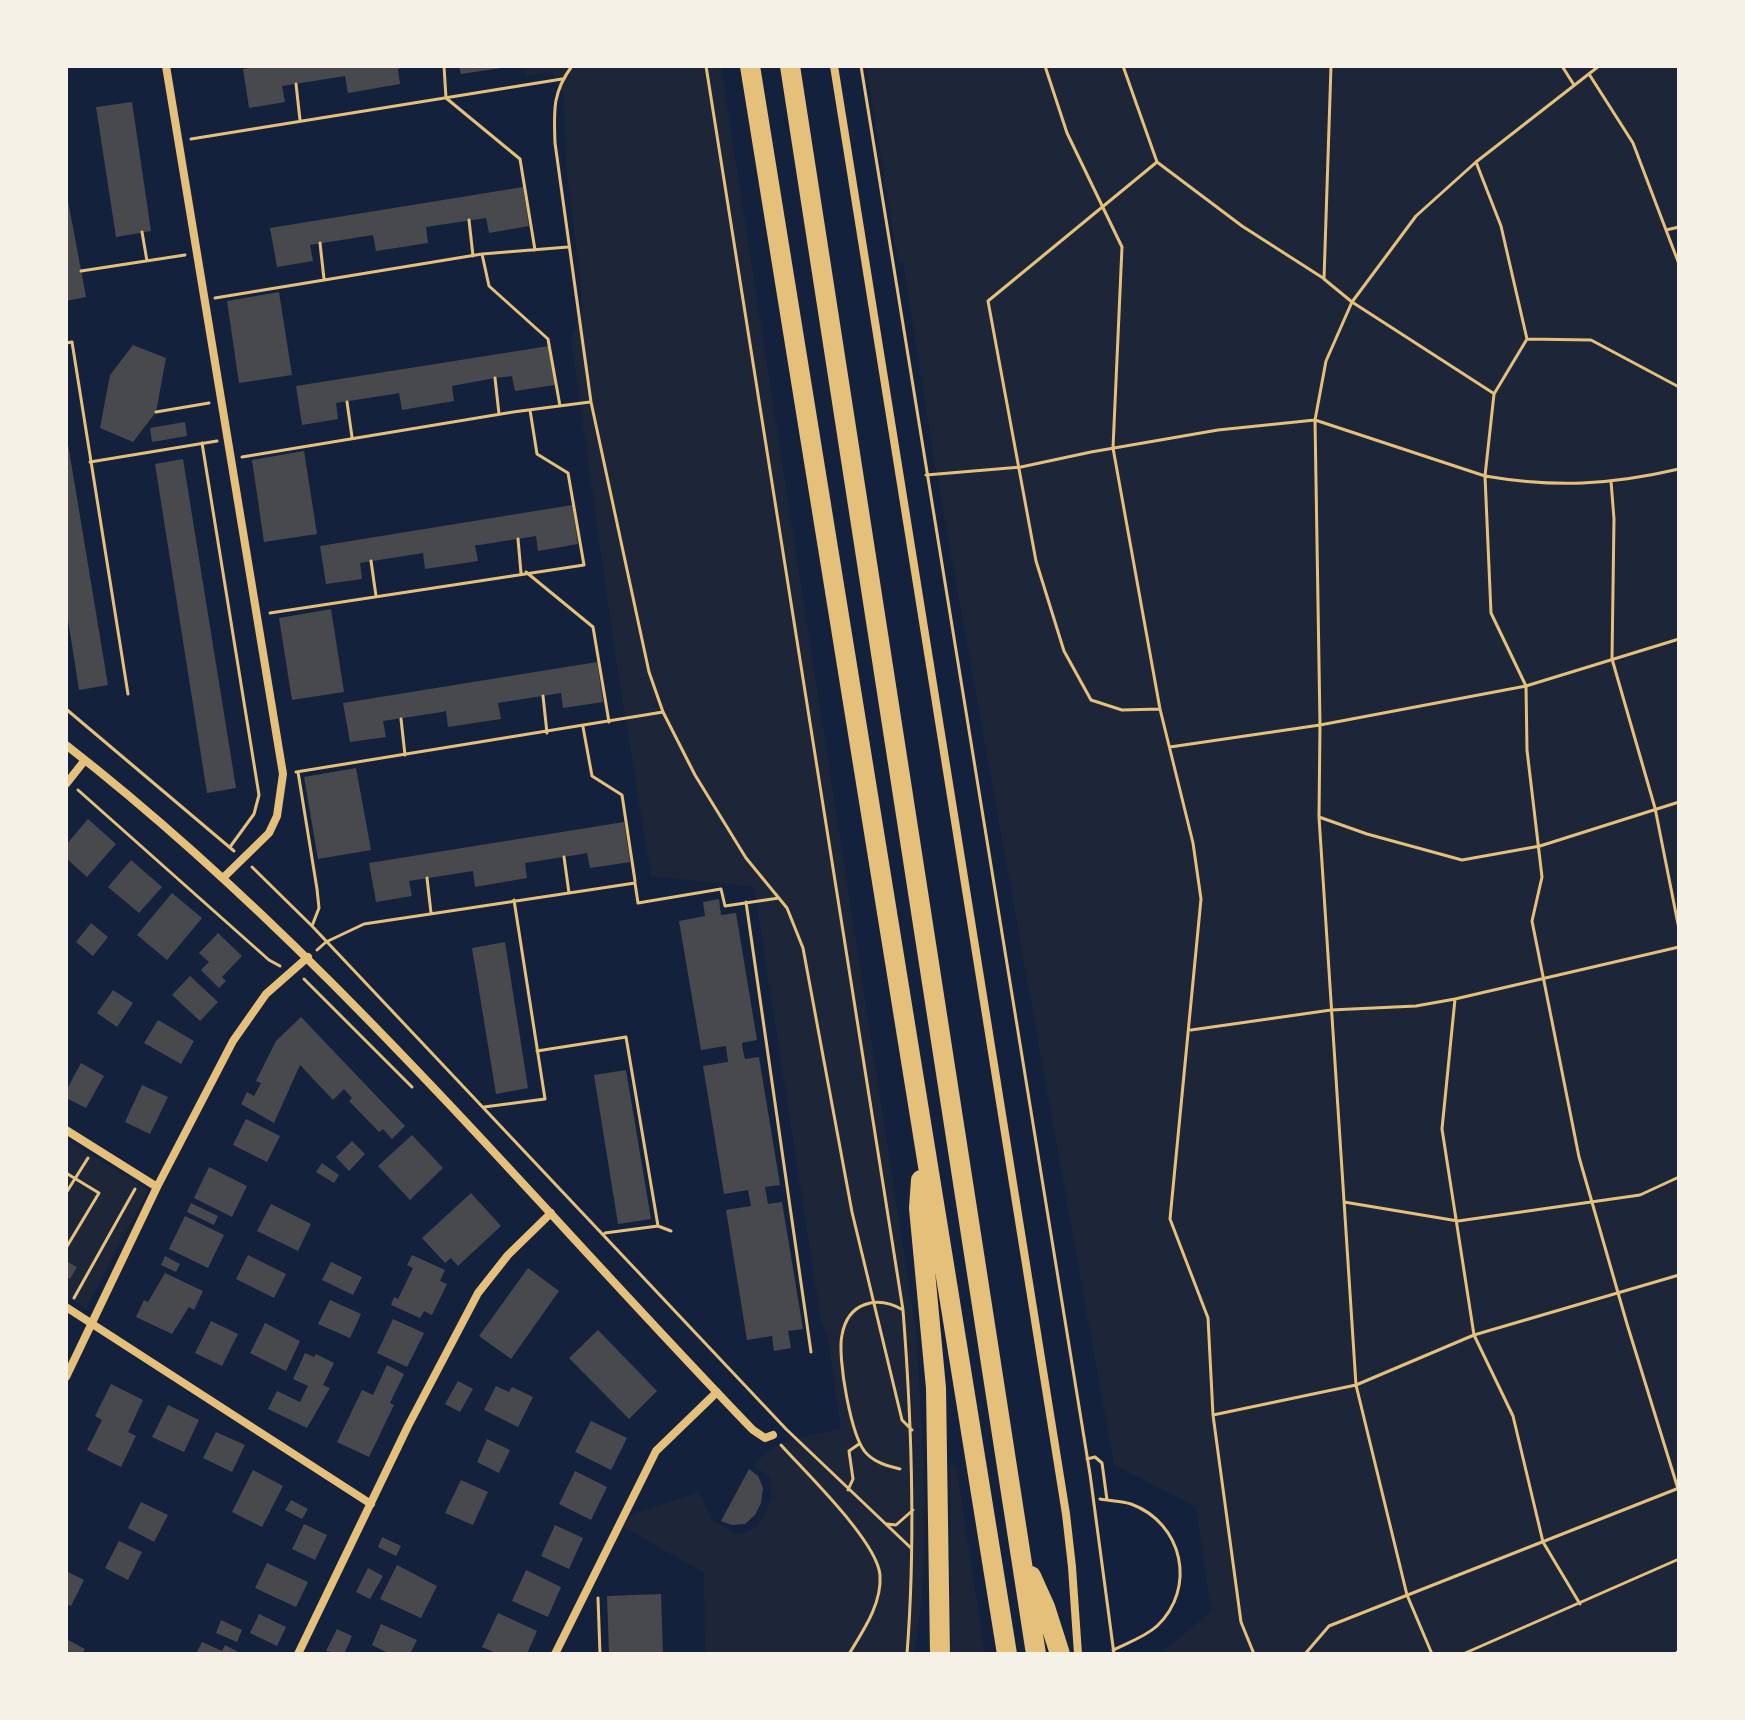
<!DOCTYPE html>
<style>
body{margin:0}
#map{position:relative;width:1745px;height:1720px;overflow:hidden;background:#14213d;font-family:"Space Grotesk",sans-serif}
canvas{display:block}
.frame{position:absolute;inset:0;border:68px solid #f6f1e7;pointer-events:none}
</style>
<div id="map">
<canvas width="1745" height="1720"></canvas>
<div class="frame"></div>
</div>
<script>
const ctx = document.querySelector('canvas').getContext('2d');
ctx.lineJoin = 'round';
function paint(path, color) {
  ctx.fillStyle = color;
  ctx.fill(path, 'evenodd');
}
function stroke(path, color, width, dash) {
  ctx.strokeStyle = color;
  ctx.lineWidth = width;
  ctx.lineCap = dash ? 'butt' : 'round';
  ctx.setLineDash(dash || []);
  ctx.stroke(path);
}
paint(new Path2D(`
 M520,66H721L917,1337C921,1441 933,1551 914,1654H705L704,1573L624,1527L630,1515L700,1492L710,1519L738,1535L758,1527L772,1499L770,1477L753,1465C782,1435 805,1439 841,1428L827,1333L821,1322L754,887L651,876L616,660L571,340L583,305L566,165L564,97L553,71L527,76Z
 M866,66H1679V1654H1160L1211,1612L1196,1507L1114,1465L935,465L903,263L898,262Z
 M66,1139L148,1190L86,1309L66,1296Z
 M950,1465H956L985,1654H951Z`), '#1d2539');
paint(new Path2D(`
 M264,66H404V67L398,69L400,84L348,93L345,76L282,86L285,102L249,108L243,69Z
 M459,66H500L501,68L461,74Z
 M132,102L151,231L116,237L96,107Z
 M523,187L529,226L489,233L486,218L426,227L428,243L376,251L373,235L310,245L313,261L277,267L270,228Z
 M66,190L86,297L66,301Z
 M279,292L292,375L239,383L227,301Z
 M133,345L166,358L156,412L133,442L100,428L110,375Z
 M549,346L555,385L515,391L512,376L495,378L452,386L454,401L402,410L399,393L394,394L336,403L338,419L302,425L296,386Z
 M185,422L187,436L152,442L150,428Z
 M66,432L108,685L79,690L66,607Z
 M304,451L317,534L264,542L252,460Z
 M183,459L236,788L207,793L155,464Z
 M572,505L578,544L538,551L536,536L479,545H475L478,561L425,569L423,553L360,563L362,579L326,584L320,546Z
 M331,609L344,692L292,700L279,618Z
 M597,662L603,702L563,708L561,693L498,703L501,719L448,727L446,711L442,712L383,721L386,737L350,742L343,703Z
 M356,768L371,850L318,859L304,777Z
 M88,819L116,844L87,877L66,858V845Z
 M624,822L630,862L590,868L587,853L576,855L525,863L527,878L475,887L473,871L409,881L412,896L376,902L369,863Z
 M131,860L162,887L139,913L108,887Z
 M172,893L202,918L167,960L137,935Z
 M719,899L721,915L736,913L757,1040L742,1043L743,1051L745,1059L759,1057L780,1185L765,1187L768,1204L782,1202L803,1329L788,1331L791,1348L774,1351L772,1336L747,1340L726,1210L751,1206L748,1190L724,1194L703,1066L728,1062L726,1046L701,1050L679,921L705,916L703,902Z
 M91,923L108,937L93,956L76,942Z
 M218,933L242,956L222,977L226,981L219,988L201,970L209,962L199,953Z
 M505,942L528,1088L496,1094L472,948Z
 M190,976L218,1002L200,1021L172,995Z
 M113,990L133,1003L117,1027L97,1013Z
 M301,1017L405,1126L392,1139L383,1129L379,1132L349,1101L352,1098L344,1089L333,1100L300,1065L274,1123L241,1104L247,1092L254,1096L261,1083L256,1081L276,1041Z
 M158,1020L194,1041L181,1064L144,1043Z
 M81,1063L104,1076L86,1108L66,1098V1091Z
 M626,1070L651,1219L618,1224L594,1075Z
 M142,1085L168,1097L150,1134L125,1122Z
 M246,1119L280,1136L267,1162L233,1145Z
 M412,1135L443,1168L410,1200L378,1166Z
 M352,1141L365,1154L349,1171L336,1157Z
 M322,1163L339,1175L334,1183L316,1172Z
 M209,1167L247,1186L232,1217L194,1198Z
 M471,1193L501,1226L458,1266L451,1258L445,1263L422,1238Z
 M191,1203L218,1216L214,1225L187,1212Z
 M271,1204L311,1224L298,1251L257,1231Z
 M185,1216L224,1235L208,1268L169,1249Z
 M248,1255L286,1274L274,1298L236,1279Z
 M412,1255L445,1270L440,1281L447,1284L432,1315L424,1311L420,1318L391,1305L394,1297L398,1299L413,1268L407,1265Z
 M165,1256L180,1264L176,1272L161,1265Z
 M66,1261L77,1267L70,1279L66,1276Z
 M331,1262L362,1277L353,1295L322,1280Z
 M528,1268L559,1291L511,1359L479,1336Z
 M165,1273L203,1291L194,1310L189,1307L172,1334L136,1317L144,1300L148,1302Z
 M330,1300L361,1314L350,1338L318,1324Z
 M393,1319L424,1333L407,1367L377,1353Z
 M211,1321L238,1334L222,1366L195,1353Z
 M265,1323L300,1341L286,1371L250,1353Z
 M598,1330L657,1391L629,1419L569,1358Z
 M305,1353L314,1357L316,1354L334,1363L323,1385L330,1388L307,1428L268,1409L277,1391L300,1402L308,1386L293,1379Z
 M387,1365L404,1374L390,1403L394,1405L369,1457L337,1442L362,1390L373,1395Z
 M458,1381L473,1389L460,1412L445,1404Z
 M111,1384L143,1400L128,1432L136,1436L121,1467L87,1450L102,1420L95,1416Z
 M496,1386L509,1392L512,1387L533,1397L518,1427L484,1410Z
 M168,1405L199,1420L184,1452L152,1437Z
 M591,1421L627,1438L611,1470L575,1452Z
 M216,1432L245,1445L232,1472L203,1458Z
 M487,1439L510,1450L499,1473L477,1462Z
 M749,1469L758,1476L763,1488L761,1503L755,1515L745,1524L732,1525L721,1521Z
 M253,1470L283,1486L262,1527L232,1512Z
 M575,1471L607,1487L591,1520L559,1504Z
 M461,1480L488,1492L473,1525L445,1513Z
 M291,1500L308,1509L302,1519L285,1510Z
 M141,1502L168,1515L154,1542L128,1528Z
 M304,1524L327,1535L315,1560L292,1549Z
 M555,1525L583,1538L569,1569L541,1556Z
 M382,1537L401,1546L396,1556L378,1547Z
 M119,1541L142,1552L128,1580L105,1568Z
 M267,1563L308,1582L296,1607L255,1588Z
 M397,1565L437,1586L421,1618L380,1599Z
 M368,1568L383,1576L370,1599L356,1592Z
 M526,1570L561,1587L548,1617L512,1601Z
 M66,1571L84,1580L71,1606L66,1604Z
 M661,1594L663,1654H609L607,1596Z
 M498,1613L537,1631L527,1654H498L482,1647Z
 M259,1614L286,1627L277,1646L250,1633Z
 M221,1620L242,1630L237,1642L216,1633Z
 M381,1624L417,1640L410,1654H390L372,1645Z
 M337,1629L352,1636L344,1654L326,1651Z
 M66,1639L85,1649L82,1654H66Z
 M202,1642L222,1651L225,1645L242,1654H196Z`), '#48494c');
stroke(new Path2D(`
 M444,66L446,98L520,159L535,250
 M572,66C552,93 554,111 555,143L591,402L649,672L663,712L695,775L746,858L787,908L803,948L852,1212L902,1420L912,1430
 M706,66L903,1310C912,1425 916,1539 907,1654
 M861,66L1090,1474L1114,1654
 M1045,66L1067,133L1122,247L1113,448L1160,709L1193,843L1201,899L1170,1219L1208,1318L1213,1415L1241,1622L1254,1654
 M1123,66L1157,162L1242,226L1323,278
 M1331,66L1324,279L1352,302L1493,393
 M1562,66L1574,85
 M1589,74L1633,143L1666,230
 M296,84L300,120
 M191,139L562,79
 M1157,162L988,301L1036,561L1064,651L1091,700L1122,710L1160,709
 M1476,162L1501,226L1527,339L1494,394L1485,476C1555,488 1610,485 1679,469
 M469,220L473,256
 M1679,227L1666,230L1679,264
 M142,232L147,261
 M320,243L324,279
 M482,254L489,286L548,339L560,406
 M81,271L185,255
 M215,298L482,254L568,247
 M1527,339L1591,340L1679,387
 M66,343L72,342L128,694
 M495,378L499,414
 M347,402L352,437
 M156,412L209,403
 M202,443L259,795L254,814L230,847
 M242,457L513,412L590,402
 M90,462L217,441
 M926,475L1021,467L1091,452L1218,430L1315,420L1485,476L1491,613L1526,686L1527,750L1542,877L1532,921L1579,1157L1627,1324L1679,1492
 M1611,481L1614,519L1612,659L1655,808L1679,929
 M518,539L521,573
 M371,561L376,596
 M526,572L593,627L609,722
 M270,613L584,565L568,473L537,454L530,410
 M543,696L547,733
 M66,709L234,851
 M401,719L405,755
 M583,727L592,776L622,795L635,881
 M1170,747L1320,725L1526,686L1679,639
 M296,772L663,712
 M298,772L317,889L319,908L312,926
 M78,790L269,960L280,966
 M1319,817L1367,834L1462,860L1540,846L1679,802
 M564,857L569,893
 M252,867L312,926L786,1429L911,1548
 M427,878L431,913
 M746,902L811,1352
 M317,950L326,942L364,924L635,883L638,903L721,889L725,906L779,898
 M304,979L412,1087
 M1455,999L1442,1129L1474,1335L1513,1416L1543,1542L1580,1604
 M1191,1030L1331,1010L1416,1006L1455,999L1679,947
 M537,1051L626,1037L658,1226L605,1233
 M484,1107L545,1099L514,900
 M66,1173L99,1193L66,1248
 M66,1193L88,1158
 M1344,1202L1458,1221L1640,1195L1679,1177
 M658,1226L671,1231
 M74,1298L135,1189
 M1213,1415L1356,1385L1474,1335L1679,1275
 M781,1445C805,1472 877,1541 880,1575C882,1604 863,1631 849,1654
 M1087,1459L1095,1457L1102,1463L1107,1500
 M900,1469C888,1466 876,1463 867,1454C851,1439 837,1356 842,1335C848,1302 877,1295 903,1310
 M848,1490L853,1479L849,1451L859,1444
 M1100,1499C1110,1501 1122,1501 1131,1504C1183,1523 1197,1588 1157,1626C1145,1637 1127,1643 1113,1650
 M887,1524L896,1525L913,1510
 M598,1598L600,1654
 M1305,1654L1329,1626L1679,1488
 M1432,1654L1407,1595L1356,1385L1319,817L1320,725L1315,420L1326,361L1352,302L1416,216L1476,162L1599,66
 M1463,1654L1679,1559
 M1675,1654L1679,1651`), '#e5c07b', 3);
stroke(new Path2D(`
 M166,66L283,774L277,816L269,833L223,878
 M834,66L1066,1514L1072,1567L1078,1654
 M66,745C323,945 528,1197 753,1430L765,1438L773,1435
 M66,784L85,760
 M66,1130L157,1187
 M66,1307L371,1504
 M66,1377L157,1187L233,1041L266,994L308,957
 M298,1654L408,1426L478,1293L508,1255L551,1213
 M555,1654L656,1451L717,1392`), '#e5c07b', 8);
stroke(new Path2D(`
 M750,66L1007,1654
 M790,66L1036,1654
 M921,1180L919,1208L936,1388L940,1654
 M1031,1576L1045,1607L1060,1654`), '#e5c07b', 20);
</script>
